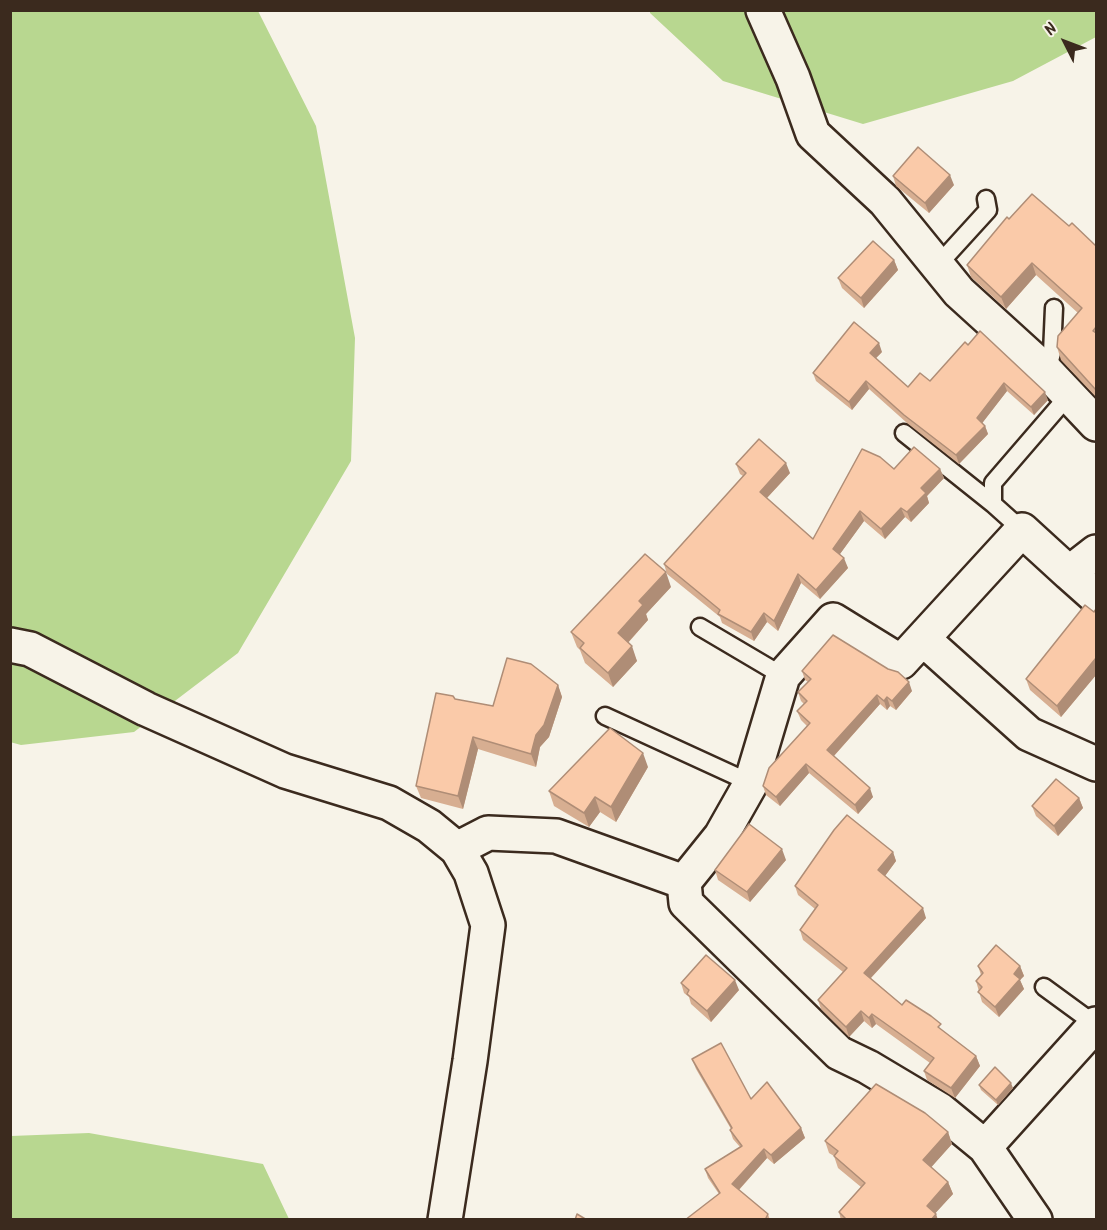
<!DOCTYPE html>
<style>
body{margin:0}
#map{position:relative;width:1107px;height:1230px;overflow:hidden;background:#f7f3e8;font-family:Kalam,sans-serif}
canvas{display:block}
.frame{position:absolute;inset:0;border:12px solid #3b2a1e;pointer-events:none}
.north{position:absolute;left:1035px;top:12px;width:60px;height:60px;-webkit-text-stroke:4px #f7f3e8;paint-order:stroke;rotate:312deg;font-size:16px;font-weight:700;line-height:24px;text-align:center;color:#3b2a1e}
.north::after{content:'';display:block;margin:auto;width:21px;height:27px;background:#3b2a1e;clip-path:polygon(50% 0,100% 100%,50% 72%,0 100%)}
</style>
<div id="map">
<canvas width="1107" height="1230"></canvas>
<div class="frame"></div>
<div class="north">N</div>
</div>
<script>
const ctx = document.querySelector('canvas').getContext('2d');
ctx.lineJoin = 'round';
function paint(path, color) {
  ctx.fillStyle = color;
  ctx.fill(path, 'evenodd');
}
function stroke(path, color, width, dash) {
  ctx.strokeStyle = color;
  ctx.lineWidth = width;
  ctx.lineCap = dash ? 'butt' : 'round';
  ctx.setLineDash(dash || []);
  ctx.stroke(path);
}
paint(new Path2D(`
 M650,10L1096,11V37L1013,81L863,124L723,81L650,13Z
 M10,11H258L316,126L355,338L351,461L238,653L134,732L21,745L10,742Z
 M89,1133L263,1164L289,1219H11V1136Z`), '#b8d790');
const lane = new Path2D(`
 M937,266L988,210L986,199
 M1047,372L1052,353L1054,308
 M904,433L993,504
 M1022,530L993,504V483L1068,396
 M700,627L783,676
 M605,716L751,783
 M1044,987L1096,1025`);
const street = new Path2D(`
 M763,10L793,78L813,134L885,201L959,292L1047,372L1096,424
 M1069,573L1096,597
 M923,639L1029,734L1096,764
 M457,849L488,833L556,836L684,882
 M985,1147L1096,1024
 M1035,1220L985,1147L940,1110L868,1067L839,1053L686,903L684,882L721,836L751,783L783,676L833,620L901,662L1022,530L1069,573L1096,552`);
const secondary = new Path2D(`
 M10,645L30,649L146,709L285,771L389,803L429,826L457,849L471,873L488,925L470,1061L445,1220`);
stroke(lane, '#3b2a1e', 21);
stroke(street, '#3b2a1e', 38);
stroke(secondary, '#3b2a1e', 38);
stroke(lane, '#f7f3e8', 16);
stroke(street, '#f7f3e8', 33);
stroke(secondary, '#f7f3e8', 33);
paint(new Path2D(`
 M893,176L954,185L929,213L896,186Z
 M1009,219L1069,226L1096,246V397L1061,360L1057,347L1078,313L1036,275L1006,309L971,277L967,265Z
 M894,260L898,270L864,308L842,288L838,278Z
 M965,342L1048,400L1034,415L1007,391L982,423L985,426L988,434L959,464L907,423L869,389L852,410L816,381L813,373L882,352L876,358L908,387L930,381Z
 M736,464L790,473L767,498L813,539L894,469H940L944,478L927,496L929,503L911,522L905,517L885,539L864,521L840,554L848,568L820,599L801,583L778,631L767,622L754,641L722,623L720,617L667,574L664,564L743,476L740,474Z
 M671,587L646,614L648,620L628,643L637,661L613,687L585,663L580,650L577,647L571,632Z
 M1096,609V675L1061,717L1030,690L1026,679Z
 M802,671L912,691L896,710L890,706L887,710L880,704L834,756L873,797L858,814L809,773L780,806L766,795L763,786L807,726L801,720L797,711L804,704L801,701L798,692L808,682L805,680Z
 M558,685L562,697L549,737L540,747L536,767L478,749L463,809L421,798L416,786L493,706Z
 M648,767L616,822L600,812L589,827L554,806L549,791Z
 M1079,798L1083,808L1058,836L1036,816L1032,806Z
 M893,852L896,861L885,876L926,918L871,978L902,1005L943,1031L976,1056L980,1066L955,1098L927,1080L924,1071L930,1063L876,1024L872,1028L864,1021L849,1037L821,1009L818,1000L843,972L803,940L800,930L815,909L798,895L795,886Z
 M786,860L750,902L718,880L715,870Z
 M978,966H1020L1024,976L1020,980L1024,989L999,1017L982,1002L976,981L981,975Z
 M681,983L739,990L711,1022L691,1004L689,997L684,993Z
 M692,1059L751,1099L801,1128L805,1138L774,1164L767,1158L739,1190L768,1214L770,1220H685L719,1194L708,1178L705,1169L740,1147L733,1139L730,1130L731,1129L696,1069Z
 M979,1085L1013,1088L998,1105L981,1090Z
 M948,1132L952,1144L931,1167L948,1182L953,1194L935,1213L938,1220H841L839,1212L861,1187L838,1168L834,1156L829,1153L825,1141Z`), '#d7ae91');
paint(new Path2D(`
 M950,175L954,185L929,213L925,203Z
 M894,260L898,270L864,308L861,298Z
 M1032,263L1036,275L1006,309L1001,297Z
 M879,343L882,352L873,361L870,353Z
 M866,381L869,389L852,410L849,402Z
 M1004,383L1007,391L980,426L977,418Z
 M1045,392L1048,400L1034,415L1031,407Z
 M985,426L988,434L959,464L956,455Z
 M786,463L790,473L764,501L760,492Z
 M940,469L944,478L927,496L929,503L911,522L907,512L921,488Z
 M901,508L905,517L885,539L881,529Z
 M860,511L864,521L837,558L833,549Z
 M844,558L848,568L820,599L816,590Z
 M666,572L671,587L646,614L648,620L623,648L618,633L639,601Z
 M798,574L801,583L778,631L774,621Z
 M764,613L767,622L754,641L751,632Z
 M632,646L637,661L613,687L608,673Z
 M1096,658V675L1061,717L1057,706Z
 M909,682L912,691L896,710L892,701Z
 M558,685L562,697L549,737L540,747L536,767L531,754L536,735Z
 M877,695L880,704L831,759L827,750Z
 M887,697L890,706L887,710L884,701Z
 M473,737L478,749L463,809L458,796Z
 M643,753L648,767L616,822L611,807Z
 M806,764L809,773L780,806L776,797Z
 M870,788L873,797L858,814L855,805Z
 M595,797L600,812L589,827L584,813Z
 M1079,798L1083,808L1058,836L1054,826Z
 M782,849L786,860L750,902L747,892Z
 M893,852L896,861L882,880L878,870Z
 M923,908L926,918L867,982L864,973Z
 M1020,966L1024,976L1020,980L1024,989L999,1017L995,1007L1014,974Z
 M735,980L739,990L711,1022L707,1011Z
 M861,1011L864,1021L849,1037L846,1027Z
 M872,1014L876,1024L872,1028L869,1018Z
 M976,1056L980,1066L955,1098L951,1088Z
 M1011,1083L1013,1088L998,1105L996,1100Z
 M801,1128L805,1138L774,1164L771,1155Z
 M948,1132L952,1144L927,1172L923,1160Z
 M764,1149L767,1158L735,1194L732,1184Z
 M948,1182L953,1194L931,1218L927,1206Z
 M936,1214L938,1220H931Z`), '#af8d76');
const building = new Path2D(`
 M918,147L950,175L925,203L893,176Z
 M1032,194L1069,226L1072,223L1096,246V327L1093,331L1096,333V390L1057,347L1058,336L1082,308L1032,263L1001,297L967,265L1007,217L1009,219Z
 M873,241L894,260L861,298L838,278Z
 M854,322L879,343L870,353L908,387L920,373L930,381L965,342L968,345L980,331L1045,392L1031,407L1004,383L977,418L985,426L956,455L904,415L866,381L849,402L813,373Z
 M759,439L786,463L760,492L813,539L862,449L880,457L894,469L914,447L940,469L921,488L926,493L907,512L901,508L881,529L860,511L833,549L844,558L816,590L798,574L774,621L764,613L751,632L718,614L720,610L664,564L746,473L736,464Z
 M645,554L666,572L639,601L643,605L618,633L632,646L608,673L580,648L584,643L571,632Z
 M1085,605L1094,612L1096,609V658L1057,706L1026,679Z
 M833,635L888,669L898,672L909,682L892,701L887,697L884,701L877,695L827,750L870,788L855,805L806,764L776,797L763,786L769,768L810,723L797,711L807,701L798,692L811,679L802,671Z
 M507,658L531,664L558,685L544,725L536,735L531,754L473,737L458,796L416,786L436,693L453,696L455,699L493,706Z
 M610,728L643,753L611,807L595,797L584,813L549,791Z
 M1056,779L1079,798L1054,826L1032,806Z
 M847,815L893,852L878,870L923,908L864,973L902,1005L906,1000L931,1016L941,1024L938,1027L976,1056L951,1088L924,1071L934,1058L872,1014L869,1018L861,1011L846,1027L818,1000L847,968L800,930L818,905L795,886L834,830Z
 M749,824L782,849L747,892L715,870Z
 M996,945L1020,966L1014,974L1020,979L995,1007L978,992L982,987L976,981L983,973L978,966Z
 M706,955L735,980L707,1011L687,994L689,990L681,983Z
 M721,1043L751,1099L767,1082L801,1128L771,1155L764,1149L732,1184L768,1214L765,1220H685L720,1193L705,1169L742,1146L730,1130L732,1128L692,1059Z
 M995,1067L1011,1083L996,1100L979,1085Z
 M876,1084L925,1113L948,1132L923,1160L948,1182L927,1206L936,1214L931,1220H847L839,1212L865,1183L834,1156L838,1151L825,1141Z
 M577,1214L587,1220H575Z`);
paint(building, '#facaa9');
stroke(building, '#af8d76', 1.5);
</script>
